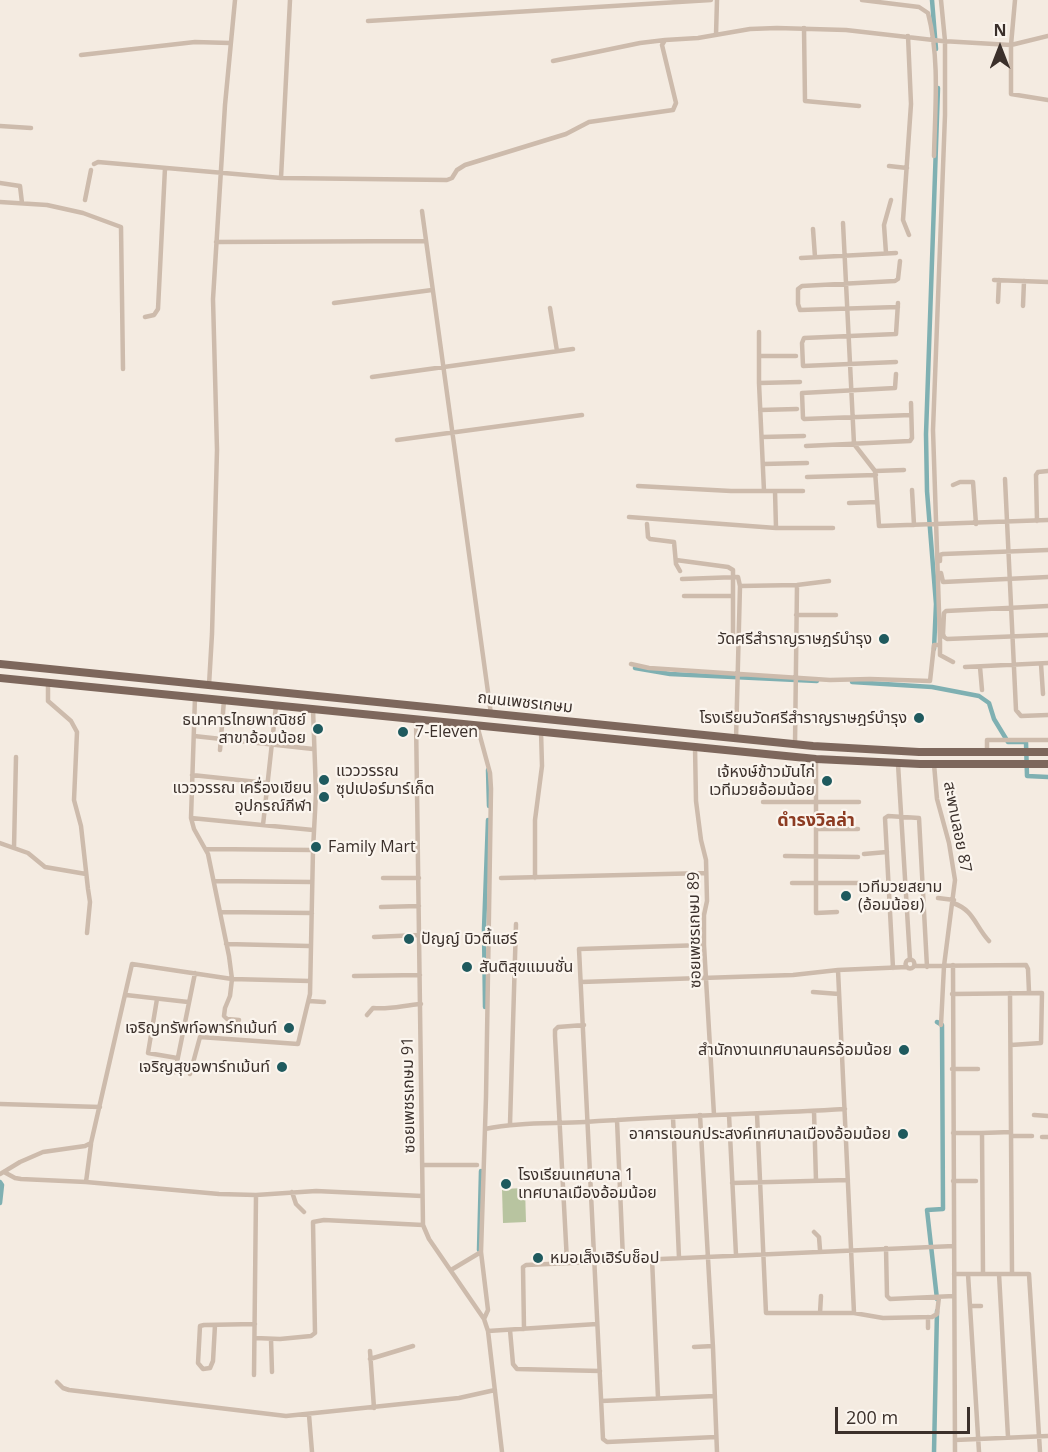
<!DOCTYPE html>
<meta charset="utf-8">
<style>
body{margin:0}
#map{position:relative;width:1048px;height:1452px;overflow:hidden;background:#f4ebe1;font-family:"Open Sans",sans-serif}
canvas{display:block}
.north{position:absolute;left:970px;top:18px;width:60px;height:60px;-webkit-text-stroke:4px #fbf5ee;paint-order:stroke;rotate:0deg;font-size:16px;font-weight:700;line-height:24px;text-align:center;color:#3b302b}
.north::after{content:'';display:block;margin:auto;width:21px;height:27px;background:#3b302b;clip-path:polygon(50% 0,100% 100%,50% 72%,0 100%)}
.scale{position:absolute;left:835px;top:1407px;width:135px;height:27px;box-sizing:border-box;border:3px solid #3b302b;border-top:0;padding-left:8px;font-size:18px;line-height:21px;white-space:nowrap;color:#3b302b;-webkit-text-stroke:4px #fbf5ee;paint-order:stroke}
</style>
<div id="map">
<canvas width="1048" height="1452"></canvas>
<div class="north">N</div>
<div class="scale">200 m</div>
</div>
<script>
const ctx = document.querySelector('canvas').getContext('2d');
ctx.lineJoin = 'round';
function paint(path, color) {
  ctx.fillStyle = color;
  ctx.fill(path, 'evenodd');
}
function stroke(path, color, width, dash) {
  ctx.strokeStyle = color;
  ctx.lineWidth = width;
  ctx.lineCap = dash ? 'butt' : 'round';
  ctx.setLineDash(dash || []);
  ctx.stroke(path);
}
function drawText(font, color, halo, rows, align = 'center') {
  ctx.font = font + ' "Open Sans","Noto Sans Thai",sans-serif';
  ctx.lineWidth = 4.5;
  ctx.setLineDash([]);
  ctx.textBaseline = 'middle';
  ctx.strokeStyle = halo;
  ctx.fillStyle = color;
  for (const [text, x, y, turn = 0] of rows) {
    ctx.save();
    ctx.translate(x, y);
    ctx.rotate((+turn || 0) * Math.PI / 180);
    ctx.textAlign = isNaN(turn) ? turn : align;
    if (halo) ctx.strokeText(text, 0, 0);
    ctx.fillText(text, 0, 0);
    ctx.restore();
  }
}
paint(new Path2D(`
 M525,1188L526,1222L503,1223L502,1189Z`), '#b8c4a0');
stroke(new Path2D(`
 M932,0L936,49
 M934,649L936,604L927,491L926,434L938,88
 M635,668L670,674L817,681
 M852,682L932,687L979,696L989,703L994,719L1008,742H1026L1027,776L1048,777
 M488,770L489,806
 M485,1007L484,929L488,820
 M0,1182L2,1185L0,1203
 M479,1250L481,1171
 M937,1299L927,1210L943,1209L942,1025L937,1022
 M934,1452L937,1311`), '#7fb0b2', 4.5);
stroke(new Path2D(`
 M862,0L919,7L928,13C940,59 935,108 934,156
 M1015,0L1011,45V94L1048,100
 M368,21L711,0
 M804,28L805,101L859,106
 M716,35L717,0
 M908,36L911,104L903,220L909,235
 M81,55L195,42L230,43
 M553,61L640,43L665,40
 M0,126L31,128
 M94,164L98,162L281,178L447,180L452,178L457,170L465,165L566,134L589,122L673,110L676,103L662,45L665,40L698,38L750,29L777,28L846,30L942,41L1011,45L1048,36
 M889,166L907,168
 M281,178L290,0
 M0,183L20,186L22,203
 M85,200L91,170
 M0,202L47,205L83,213L121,227L123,369
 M422,211L491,714
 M843,223L854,444L875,471L879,526L1048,520
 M813,229L815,257
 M216,242L426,241
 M886,253L884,225L891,200
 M801,258L896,253
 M994,280L1048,282
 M998,302L999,280
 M334,303L432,290
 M1023,306L1024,281
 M898,307L800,310L798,304V289L802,286L895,281L898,279L900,261
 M550,308L557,351
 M145,317L154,315L158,309L165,168
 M759,332V383L764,491
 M759,356H796
 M896,362L803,366L802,343L804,338L896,334L898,303
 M896,374L895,388L802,393L803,418L804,419L911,415
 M372,377L573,349
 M759,383L800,382
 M760,410L797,409
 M762,437L804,436
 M397,440L582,415
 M806,446L910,441L912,438L911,403
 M763,464L807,463
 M875,471L904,470
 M807,477L876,475
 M1005,479L1016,710L1021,716L1048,715
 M953,485L960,482H973L976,524
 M638,486L731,491H803
 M912,490L914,525
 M775,491L776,528
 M849,503L877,502
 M629,517L776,528H833
 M1037,521L1036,475L1038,472L1048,471
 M647,524L648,537L650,539L674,542L676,564L680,571
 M676,560L728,567L733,570V638
 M940,561V555L943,554L1048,550
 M941,573L943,582L1048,577
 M682,579L738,577L740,586L797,585L829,581
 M684,596H733
 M1048,606L946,611L944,613L943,634L944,637L947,639L1048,635
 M796,615H836
 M940,645V655L953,662
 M631,664L649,668L830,680L870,679L930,681L934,645H940V642L933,430L945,115V41L941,0
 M1041,664L1043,694
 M965,667L1048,663
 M980,667L982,690
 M48,682V701L71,721L77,732L74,800L81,826L88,889L90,902L87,933
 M209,685L212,634L217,450L213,299L225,105L235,0
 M195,697L191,818L194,829L208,854L229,956L232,979L230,996L225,1008L224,1016L227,1019L239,1020
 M416,719L423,1225L429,1239L484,1319L488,1331L502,1452
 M477,725L490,773L491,789L486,1097L481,1252L488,1310L484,1319
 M194,736L313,749
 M736,739L740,586
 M795,744L797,585
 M695,747L696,801L701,840L706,860L707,901L704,915V945L714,1115
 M220,750L224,700
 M987,753V740H1048
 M816,759V913L837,912
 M898,764L910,960
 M934,764L937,799L949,843L955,880L944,966L941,1025
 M192,775L267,783
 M763,802H859
 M191,818L313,830
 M263,825L276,706
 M816,829H858
 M0,843L28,853L45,867L86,874
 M14,848L16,757
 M206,849L313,850
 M864,854L887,852
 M785,856L858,857
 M383,878H419
 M501,878L706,873
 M535,878V820L542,766L541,731
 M214,881L312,882
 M792,883H858
 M938,898L954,900
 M953,903C974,910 975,926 989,941
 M381,907L419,906
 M220,912L312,913
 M374,937L419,935
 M226,944L309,946
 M704,945L579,949L603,1439L607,1442L716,1437
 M905.5 964a4.5 4.5 0 1 1 9 0a4.5 4.5 0 1 1-9 0Z
 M953,965L955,1452
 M915,966L1026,965L1028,969L1029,992
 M893,968L885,818L888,816L919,818L927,967
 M838,970L854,1313
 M354,976L420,975
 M581,982L793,975L838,970L907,967
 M813,992L839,994
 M1010,993L1012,1273
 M952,994L1042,993L1041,1043L1011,1045
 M126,995L188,1002
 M157,999L148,1053L177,1058
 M309,1001L324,1002
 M367,1015L373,1008C390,1010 404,1005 421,1004
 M952,1069H978
 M175,1072L195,973
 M190,1074L200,1037L298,1044L310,994L313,850L316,793L313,709
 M0,1104L100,1107
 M814,1111L816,1181
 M757,1114L766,1313H854L883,1318L932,1317L937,1314L939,1297
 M700,1115L713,1348L717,1452
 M729,1115L736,1255
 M1034,1115L1048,1116
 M673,1117L679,1258
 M617,1120L623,1259
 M510,1124L516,924
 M485,1129C518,1122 551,1124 585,1122C672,1116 758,1114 845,1109
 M953,1133H982
 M1011,1136H1032
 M1042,1137H1048
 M422,1165H477
 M4,1172L15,1178L21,1179L86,1182L219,1194L256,1195L316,1191L422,1196
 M0,1174L20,1162L43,1152L85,1146L91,1143L132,964L232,979L310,981
 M953,1181H976
 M86,1182L91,1144
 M732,1183L848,1180
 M292,1192L296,1204L304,1212
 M814,1232L819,1237L820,1250
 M886,1248L887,1296L890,1299L954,1296
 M652,1258L658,1398
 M567,1262L555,1036V1030L558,1027L584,1025
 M451,1270L481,1252
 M954,1274H1029L1040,1452
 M968,1274L979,1452
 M983,1274L982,1133L1011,1132
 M999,1274L1008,1437
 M970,1306H981
 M820,1313L821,1296
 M215,1325L213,1361L210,1368L203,1369L198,1363L200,1326L204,1325L255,1324
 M928,1328V1317
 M524,1329L523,1267L526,1265L954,1246
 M510,1330L513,1364L517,1369L600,1371
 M488,1331L597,1324
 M255,1338L280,1339L311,1336L315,1333L313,1222L324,1220L423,1225
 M271,1339L272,1372
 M694,1347L713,1346
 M370,1351L374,1408
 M370,1359L413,1346
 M254,1375L256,1195
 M57,1382L63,1388L69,1390L286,1416L459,1398L495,1390
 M601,1401L715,1396
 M309,1415L312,1452
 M955,1440L1048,1436`), '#cdbbac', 4.5);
stroke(new Path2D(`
 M0,664L813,746L919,752H1048
 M0,678L816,759L920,764H1048`), '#7d675c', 8);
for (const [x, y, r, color] of [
 [884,639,6,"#1f5a5e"],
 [919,718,6,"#1f5a5e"],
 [318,729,6,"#1f5a5e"],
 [403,732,6,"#1f5a5e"],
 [324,780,6,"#1f5a5e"],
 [827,781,6,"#1f5a5e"],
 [324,797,6,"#1f5a5e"],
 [316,847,6,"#1f5a5e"],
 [846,896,6,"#1f5a5e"],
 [409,939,6,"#1f5a5e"],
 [467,967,6,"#1f5a5e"],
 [289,1028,6,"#1f5a5e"],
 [904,1050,6,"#1f5a5e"],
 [282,1067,6,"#1f5a5e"],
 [903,1134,6,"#1f5a5e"],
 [506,1184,6,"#1f5a5e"],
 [538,1258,6,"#1f5a5e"]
]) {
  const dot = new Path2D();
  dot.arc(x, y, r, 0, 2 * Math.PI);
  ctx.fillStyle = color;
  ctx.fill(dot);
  stroke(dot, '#fbf5ee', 2);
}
drawText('16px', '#3b302b', '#fbf5ee', [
 ["วัดศรีสําราญราษฎร์บํารุง",872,639],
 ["โรงเรียนวัดศรีสําราญราษฎร์บํารุง",907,718],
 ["ธนาคารไทยพาณิชย์",306,720],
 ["สาขาอ้อมน้อย",306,738],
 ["7-Eleven",415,732,"left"],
 ["แวววรรณ",336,771,"left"],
 ["ซุปเปอร์มาร์เก็ต",336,789,"left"],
 ["เจ้หงษ์ข้าวมันไก่",815,772],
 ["เวทีมวยอ้อมน้อย",815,790],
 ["แวววรรณ เครื่องเขียน",312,788],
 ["อุปกรณ์กีฬา",312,806],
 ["Family Mart",328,847,"left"],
 ["เวทีมวยสยาม",858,887,"left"],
 ["(อ้อมน้อย)",858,905,"left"],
 ["ปัญญ์ บิวตี้แฮร์",421,939,"left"],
 ["สันติสุขแมนชั่น",479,967,"left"],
 ["เจริญทรัพท์อพาร์ทเม้นท์",277,1028],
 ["สำนักงานเทศบาลนครอ้อมน้อย",892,1050],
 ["เจริญสุขอพาร์ทเม้นท์",270,1067],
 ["อาคารเอนกประสงค์เทศบาลเมืองอ้อมน้อย",891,1134],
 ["โรงเรียนเทศบาล 1",518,1175,"left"],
 ["เทศบาลเมืองอ้อมน้อย",518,1193,"left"],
 ["หมอเส็งเฮิร์บช็อป",550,1258,"left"]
], 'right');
drawText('16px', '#3b302b', '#fbf5ee', [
 ["ถนนเพชรเกษม",525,703,6],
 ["สะพานลอย 87",957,827,79],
 ["ซอยเพชรเกษม 89",695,930,-91],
 ["ซอยเพชรเกษม 91",409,1095,-91]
]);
drawText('bold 18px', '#8c3b22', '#fbf5ee', [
 ["ดำรงวิลล่า",816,821]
]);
</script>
